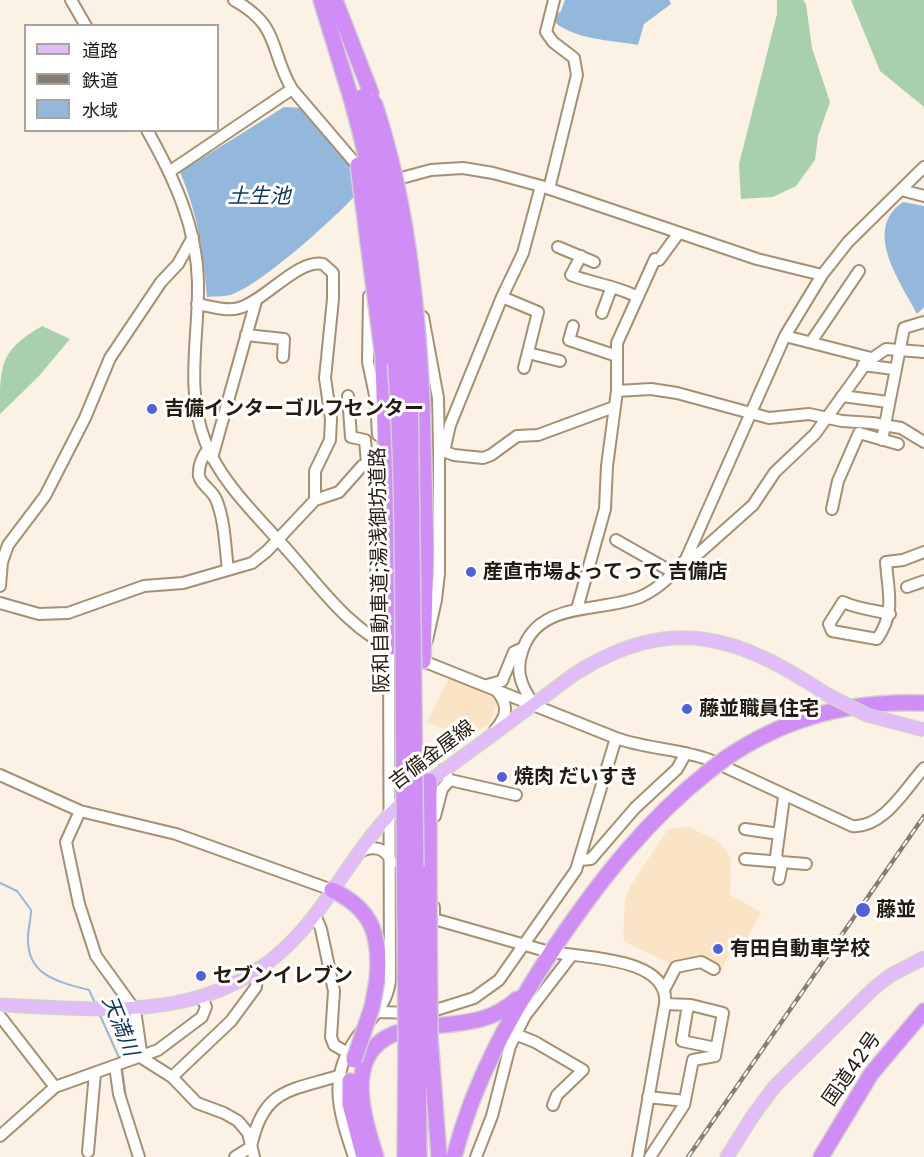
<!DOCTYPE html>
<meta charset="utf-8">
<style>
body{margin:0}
#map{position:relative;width:924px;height:1157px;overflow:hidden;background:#fbf2e5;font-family:Inter,"Noto Sans JP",sans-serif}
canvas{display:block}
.legend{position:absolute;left:24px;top:24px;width:195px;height:108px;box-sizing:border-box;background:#fff;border:2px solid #a7a49f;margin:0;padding:8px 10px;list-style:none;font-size:18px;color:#231b0f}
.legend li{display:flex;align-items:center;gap:12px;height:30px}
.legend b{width:30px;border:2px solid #a7a49f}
</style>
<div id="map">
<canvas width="924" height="1157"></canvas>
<ul class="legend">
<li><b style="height:8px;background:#e2bbf9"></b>道路</li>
<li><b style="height:8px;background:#867e72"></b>鉄道</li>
<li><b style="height:16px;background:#94b8dc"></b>水域</li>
</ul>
</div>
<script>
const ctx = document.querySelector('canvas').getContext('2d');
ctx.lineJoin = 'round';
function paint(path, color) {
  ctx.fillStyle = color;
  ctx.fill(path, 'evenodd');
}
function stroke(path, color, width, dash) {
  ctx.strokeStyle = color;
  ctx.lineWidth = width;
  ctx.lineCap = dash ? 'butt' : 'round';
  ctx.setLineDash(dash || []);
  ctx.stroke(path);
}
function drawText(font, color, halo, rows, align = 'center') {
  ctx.font = font + ' Inter,"Noto Sans JP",sans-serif';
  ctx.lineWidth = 6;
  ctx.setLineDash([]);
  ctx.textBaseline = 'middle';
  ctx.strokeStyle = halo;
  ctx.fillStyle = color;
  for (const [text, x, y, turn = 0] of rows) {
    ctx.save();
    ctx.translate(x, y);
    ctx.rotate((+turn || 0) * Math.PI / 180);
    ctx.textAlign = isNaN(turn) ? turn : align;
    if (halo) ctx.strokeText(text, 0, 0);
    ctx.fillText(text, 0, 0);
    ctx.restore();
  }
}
paint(new Path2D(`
 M449,677L500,700L488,724L466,739L427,722Z
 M689,827L718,841L727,851L731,860L730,895L761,912L742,948L733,944L722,970L698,959L673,965L625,942L623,938L625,900L631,885L666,832L671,828Z`), '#fbe4c6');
paint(new Path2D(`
 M777,0H803L806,4L812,48L830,102L818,136L815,160L796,186L773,197L741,199L739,164L777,14Z
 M851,0H924V107L880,71Z
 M42,326L70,339L39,376L0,414C0,363 0,351 42,326Z`), '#a9d0ad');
paint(new Path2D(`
 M565,0H669L671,4L644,24L638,45C610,40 575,40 553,21V17L561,11Z
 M284,107L304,108L365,185C343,211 261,286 230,295C223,297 214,296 207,297C203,251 198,215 180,172Z
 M903,202L924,206V307L917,314C902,284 861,230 903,202Z`), '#94b8dc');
stroke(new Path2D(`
 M0,883L17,891L31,910C31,920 28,928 28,938C27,976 59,982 89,990L96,1005
 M99,1013L120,1060
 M122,1068L126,1098`), '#94b8dc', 2);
const minor = new Path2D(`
 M71,0L86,26
 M234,0C281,26 269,50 292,89L362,171
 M147,130C174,178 197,227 198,283C199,336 185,389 205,441C222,486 264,522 295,559C324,592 353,632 395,649
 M169,172L292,89
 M390,181L431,170L463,168L493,173L541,186L757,259L822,275
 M549,189L577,75L574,58L553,42L546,32L554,0
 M901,190L924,196
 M558,247L594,262
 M581,256L571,275C591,283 621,287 637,297
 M369,296L368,362L376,400L378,435
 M502,297L538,312L524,368
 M197,304C210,306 226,312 239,308C265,301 297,259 323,264L333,273V299L325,378L331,419L330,440L315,471V500
 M602,313L611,289
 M423,317L438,398L439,450V573L436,600L427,640
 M573,326L569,340L617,356
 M246,335L284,339L283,357
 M785,336L871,358
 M811,342L859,271
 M528,353L560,361
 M863,365L894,369
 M617,391L651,389L677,393L769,418L809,414L842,421L872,423L901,428L924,442
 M348,396L351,437L365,440L367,463
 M842,396L888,402
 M882,440L904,328L924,322
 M208,449C202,457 198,466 199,476C201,485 212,490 216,499C225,521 225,546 228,570
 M440,450L454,455L483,458L491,455L517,436L538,435L614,407
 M444,452L450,425L502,297L523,253L541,186
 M379,454L376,585L385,623
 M212,458L256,301
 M832,509L838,481L859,433L898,444
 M616,540L674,573
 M686,559L698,554L753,505L775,472L815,434L867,362L886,349L924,352
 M0,586L2,562L8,545L45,496L85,418L110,358L161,282L178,264L193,237
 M907,587L924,581
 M0,603L39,614L68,613L144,586L183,583L252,563L267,551L315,500L339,492L362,466L379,457
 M577,609L605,509L607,466L617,391V343L655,259L659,260L678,234
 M890,614C874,610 858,609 843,602L829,624L832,631L877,639C896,612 888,593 886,562L903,560L924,552
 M418,659L616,738C647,749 680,749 710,760L852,826C883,829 906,788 924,768
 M487,685L502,681L514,652L523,648
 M495,689C509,704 508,715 495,730
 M533,703C522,687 515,672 522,652C537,600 600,613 640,597C659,589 673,574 686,559L785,336L822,275L848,242L924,167
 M0,775L80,811L176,834L332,890
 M450,780L516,795
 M80,811L66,842L79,904L96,956L135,1010L142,1058L172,1077L197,1103L224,1113L238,1121L248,1133L254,1157
 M435,816L442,789L450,780L443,770
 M745,829L779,834
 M359,852C373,845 386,847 392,863
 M745,859L806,864
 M580,860L591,859L635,808L677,769L686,753
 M779,879L782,864L776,857L784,797
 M434,907V919L546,951
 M315,915L321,929L334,991L331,1037L334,1045L346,1052
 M559,953C590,958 670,959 665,1004L638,1157
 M664,990L676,967L701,962L714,969
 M688,1005L682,1041L716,1048
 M379,1012L415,1013L439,1009L474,998L499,980L576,870L616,738
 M0,1016L55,1087
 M515,1034L535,1042L583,1070L557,1095L553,1105
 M115,1066L119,1094L139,1157
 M172,1077L231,1021L256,987L257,969
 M648,1097L685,1101
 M0,1136L55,1087L158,1050L202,1017L206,1007L202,997
 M88,1152L95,1073
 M235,1157L251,1147C263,1089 289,1091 338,1076
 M354,1157C337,1106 326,1073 364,1028C377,1012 387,1002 390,981L389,641
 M476,1157L492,1116L510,1046L525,1016L572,955
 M650,1157L684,1105L693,1060L715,1056L723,1013L691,1005L665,1004`);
const major = new Path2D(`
 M423,786L576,673C673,613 738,636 826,694
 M0,1005C122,1010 229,1026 314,916C345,876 368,831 407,798
 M727,1157L752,1117L775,1086L874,988L891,975L924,958`);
const highway = new Path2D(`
 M321,0L351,98
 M335,0L371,93
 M383,358L391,647
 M422,399L426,550L423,661
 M726,758C786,717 851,700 924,703
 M429,872V781
 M332,890C373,909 381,937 377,980
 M430,1037L439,1157
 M418,1040L419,1157
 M350,1081V1104L364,1157
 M376,1157C358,1101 341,1035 424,1027C458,1023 491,1024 517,999
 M405,1157L406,1041
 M454,1157C474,1079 512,1012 556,945C600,880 647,820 709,771
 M821,1157L871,1074L924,1011`);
stroke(minor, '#a59072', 14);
stroke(major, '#d3d1cf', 15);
stroke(highway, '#d3d1cf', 18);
stroke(minor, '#fff', 10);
stroke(major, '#e2bbf9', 12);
stroke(highway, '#cf8df5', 15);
const rail = new Path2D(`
 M688,1157L924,816`);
stroke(rail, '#867e72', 4.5);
stroke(rail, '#fff', 2, [7]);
const majorBridge = new Path2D(`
 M826,694L867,715L924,730`);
const highwayBridge = new Path2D(`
 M363,96L393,230L410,376L418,1040
 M351,98C403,278 402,465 403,651C403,781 405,911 406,1041
 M374,102C406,197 417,299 422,399
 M358,165L383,358
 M709,771L726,758
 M429,872L430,1037
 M354,1060L372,1007L377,980`);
stroke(majorBridge, '#d3d1cf', 15, []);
stroke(highwayBridge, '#d3d1cf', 18, []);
stroke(majorBridge, '#e2bbf9', 12);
stroke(highwayBridge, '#cf8df5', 15);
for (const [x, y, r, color] of [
 [152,409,6,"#5161d7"],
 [471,572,6,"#5161d7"],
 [687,709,6,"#5161d7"],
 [502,777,6,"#5161d7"],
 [863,910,8,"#5161d7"],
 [718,949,6,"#5161d7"],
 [201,976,6,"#5161d7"]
]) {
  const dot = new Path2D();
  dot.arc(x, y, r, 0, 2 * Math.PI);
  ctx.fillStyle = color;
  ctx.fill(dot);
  stroke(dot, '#fff', 2);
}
drawText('bold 20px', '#231b0f', '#fff', [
 ["吉備インターゴルフセンター",164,409],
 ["産直市場よってって 吉備店",483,572],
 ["藤並職員住宅",699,709],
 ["焼肉 だいすき",514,777],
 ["藤並",876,910],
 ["有田自動車学校",730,949],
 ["セブンイレブン",213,976]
], 'left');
drawText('20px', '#231b0f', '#fff', [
 ["阪和自動車道;湯浅御坊道路",380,570,-91],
 ["吉備金屋線",432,755,-37],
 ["国道42号",852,1069,-55]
]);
drawText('italic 21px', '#0c3457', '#fff', [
 ["土生池",259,197],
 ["天満川",120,1026,68]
]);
</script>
